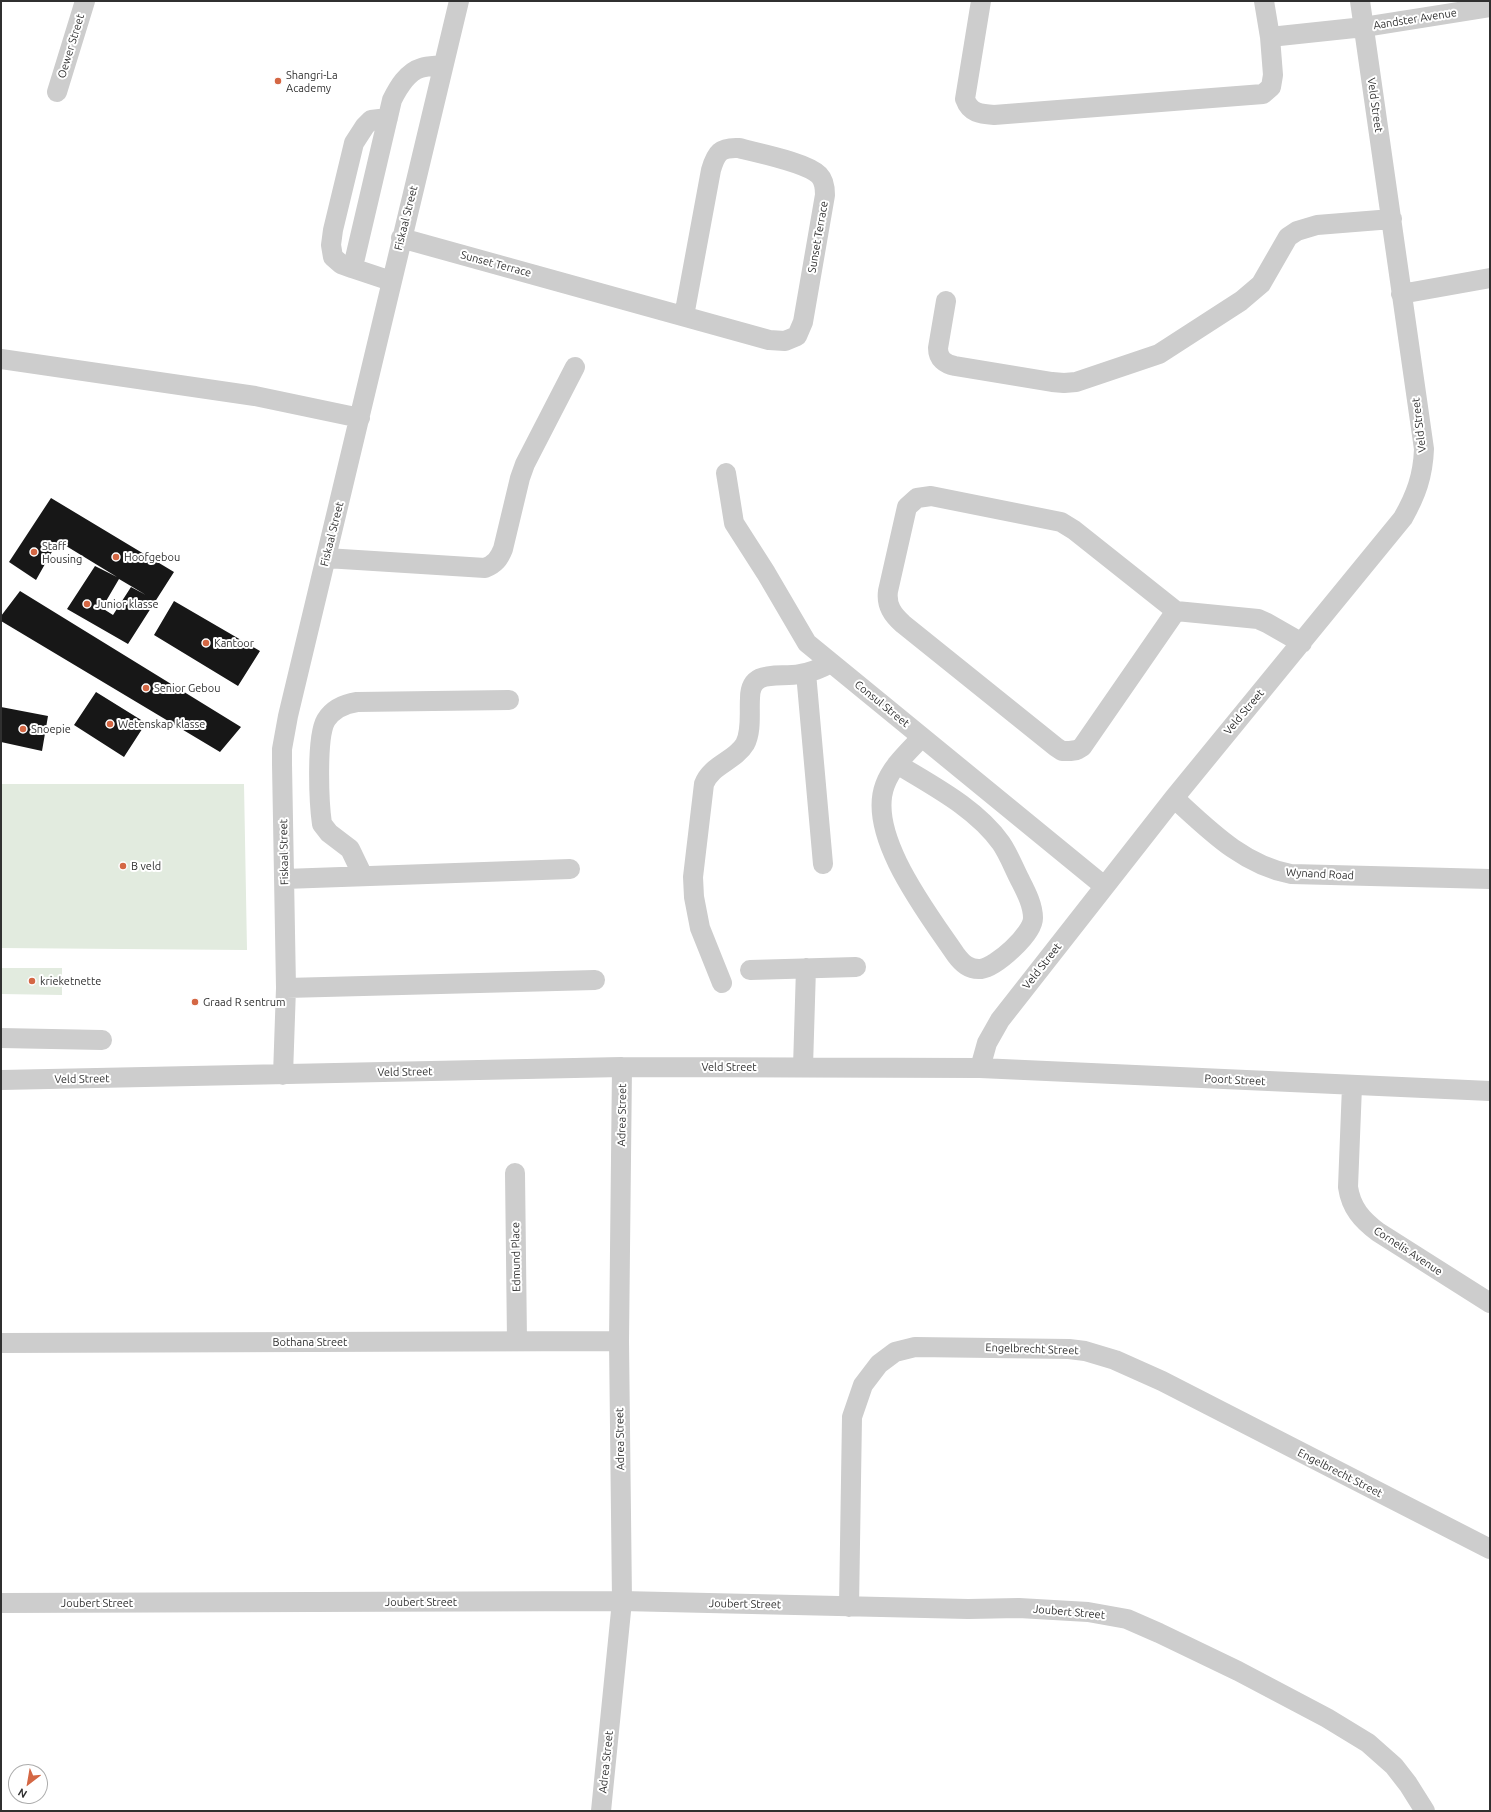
<!DOCTYPE html>
<style>
body{margin:0}
#map{position:relative;width:1491px;height:1812px;overflow:hidden;background:#fff;font-family:Ubuntu,sans-serif}
canvas{display:block}
.frame{position:absolute;inset:0;border:2px solid #303030;pointer-events:none}
.north{position:absolute;left:8px;top:1764px;width:40px;height:40px;box-sizing:border-box;background:#fff;border:1px solid #acacac;border-radius:50%;rotate:211deg;font-size:11px;font-weight:700;line-height:16px;text-align:center;color:#303030}
.north::after{content:'';display:block;margin:auto;width:14px;height:18px;background:#d46744;clip-path:polygon(50% 0,100% 100%,50% 72%,0 100%)}
</style>
<div id="map">
<canvas width="1491" height="1812"></canvas>
<div class="frame"></div>
<div class="north">N</div>
</div>
<script>
const ctx = document.querySelector('canvas').getContext('2d');
ctx.lineJoin = 'round';
function paint(path, color) {
  ctx.fillStyle = color;
  ctx.fill(path, 'evenodd');
}
function stroke(path, color, width, dash) {
  ctx.strokeStyle = color;
  ctx.lineWidth = width;
  ctx.lineCap = dash ? 'butt' : 'round';
  ctx.setLineDash(dash || []);
  ctx.stroke(path);
}
function drawText(font, color, halo, rows, align = 'center') {
  ctx.font = font + ' Ubuntu,sans-serif';
  ctx.lineWidth = 4;
  ctx.setLineDash([]);
  ctx.textBaseline = 'middle';
  ctx.strokeStyle = halo;
  ctx.fillStyle = color;
  for (const [text, x, y, turn = 0] of rows) {
    ctx.save();
    ctx.translate(x, y);
    ctx.rotate((+turn || 0) * Math.PI / 180);
    ctx.textAlign = isNaN(turn) ? turn : align;
    if (halo) ctx.strokeText(text, 0, 0);
    ctx.fillText(text, 0, 0);
    ctx.restore();
  }
}
paint(new Path2D(`
 M1,784H244L247,950L1,948Z
 M1,968H62V995L1,994Z`), '#e2ebdf');
paint(new Path2D(`
 M51,498L174,572L128,644L67,609L95,566L117,577L58,541L36,580L9,562ZM119,579L146,595L131,587L113,615L102,608Z
 M20,591L241,727L220,752L1,621V616Z
 M174,601L260,651L238,686L154,635Z
 M96,692L146,723L124,757L74,725Z
 M1,707L48,716L42,751L1,742Z`), '#171717');
stroke(new Path2D(`
 M981,1L965,99C970,113 980,114 994,115L1263,94L1271,87L1273,75L1270,37L1264,1
 M1270,37L1364,27L1490,7
 M57,92L85,1
 M401,238L769,340L785,341L797,336L803,322L825,195C825,187 824,180 819,175C806,162 757,153 739,148C720,147 716,153 711,170L684,316
 M352,268L341,264L333,257L331,245L333,230L354,143L365,126L371,120L388,118
 M391,281L352,268L355,258L392,100C398,88 407,72 421,68C428,66 436,66 443,65
 M1401,294L1490,278
 M946,301L938,348C938,359 945,364 955,366L1052,382L1064,383L1076,382L1159,354L1241,301L1261,284L1288,237L1297,231L1317,225L1392,219
 M1,359L255,396L360,418
 M726,473L734,523L766,573L807,643L1104,886
 M326,558L485,568C495,564 499,559 503,549L520,478L525,464L575,367
 M1176,611L1082,747L1077,750L1070,751H1062L1056,747L903,624C893,615 886,606 888,591L907,507L917,498L931,496L1061,522L1074,530L1176,611L1258,619L1267,623L1302,643
 M806,673L823,864
 M897,764C933,786 976,808 1001,843C1008,853 1013,866 1019,878C1025,890 1033,904 1033,918C1033,934 996,967 981,969C969,970 962,963 956,955C929,915 866,835 885,785C892,766 908,752 922,737
 M1174,798C1209,830 1243,865 1291,874L1490,879
 M363,876L350,849L329,833L322,824C319,803 316,737 326,720C333,709 344,704 357,702L509,700
 M284,879L570,869
 M750,970L856,967
 M722,983L700,928L694,897L693,877L704,784C711,765 735,761 745,744C752,731 749,712 750,698C750,668 779,678 800,674C811,673 821,668 831,663
 M286,988L595,980
 M1,1038L102,1040
 M803,1067L806,968
 M980,1068L987,1043L1000,1020L1174,798L1403,518C1416,495 1423,476 1424,449L1360,1
 M283,1075L286,988L282,764V749L288,716C346,478 401,239 459,1
 M1,1080L622,1067L980,1068L1490,1091
 M1352,1086L1348,1187C1351,1208 1362,1220 1378,1232L1490,1303
 M515,1173L517,1341
 M1,1343L619,1341
 M1,1603L622,1601L968,1609L1019,1608L1088,1612L1127,1619L1159,1633L1238,1671L1327,1718L1368,1743L1394,1766L1408,1784L1425,1811
 M849,1607L852,1417L863,1385L879,1364L895,1352L915,1347L1069,1349L1085,1351L1115,1360L1162,1381L1490,1549
 M601,1811L622,1601L619,1341L622,1067`), '#cdcdcd', 20);
for (const [x, y, r, color] of [
 [278,81,4,"#d46744"],
 [34,552,4,"#d46744"],
 [116,557,4,"#d46744"],
 [87,604,4,"#d46744"],
 [206,643,4,"#d46744"],
 [146,688,4,"#d46744"],
 [110,724,4,"#d46744"],
 [23,729,4,"#d46744"],
 [123,866,4,"#d46744"],
 [32,981,4,"#d46744"],
 [195,1002,4,"#d46744"]
]) {
  const dot = new Path2D();
  dot.arc(x, y, r, 0, 2 * Math.PI);
  ctx.fillStyle = color;
  ctx.fill(dot);
  stroke(dot, '#fff', 1.5);
}
drawText('11px', '#303030', '#fff', [
 ["Aandster Avenue",1415,19,-9],
 ["Oewer Street",71,46,-73],
 ["Veld Street",1375,105,82],
 ["Fiskaal Street",406,218,-76],
 ["Sunset Terrace",818,237,-80],
 ["Sunset Terrace",496,264,15],
 ["Veld Street",1419,425,-97],
 ["Fiskaal Street",332,534,-76],
 ["Consul Street",882,704,39],
 ["Veld Street",1244,712,-50],
 ["Fiskaal Street",284,852,-91],
 ["Wynand Road",1320,874,3],
 ["Veld Street",1042,966,-52],
 ["Veld Street",729,1067],
 ["Veld Street",405,1072,-1],
 ["Veld Street",82,1079,-1],
 ["Poort Street",1235,1080,3],
 ["Adrea Street",622,1115,-89],
 ["Cornelis Avenue",1408,1251,33],
 ["Edmund Place",516,1257,-91],
 ["Bothana Street",310,1342],
 ["Engelbrecht Street",1032,1349,2],
 ["Adrea Street",620,1439,-91],
 ["Engelbrecht Street",1340,1473,27],
 ["Joubert Street",421,1602],
 ["Joubert Street",97,1603],
 ["Joubert Street",745,1604,1],
 ["Joubert Street",1069,1612,5],
 ["Adrea Street",606,1762,-84]
]);
drawText('11px', '#303030', '#fff', [
 ["Shangri-La",286,75],
 ["Academy",286,88],
 ["Staff",42,546],
 ["Housing",42,559],
 ["Hoofgebou",124,557],
 ["Junior klasse",95,604],
 ["Kantoor",214,643],
 ["Senior Gebou",154,688],
 ["Wetenskap klasse",118,724],
 ["Snoepie",31,729],
 ["B veld",131,866],
 ["krieketnette",40,981],
 ["Graad R sentrum",203,1002]
], 'left');
</script>
